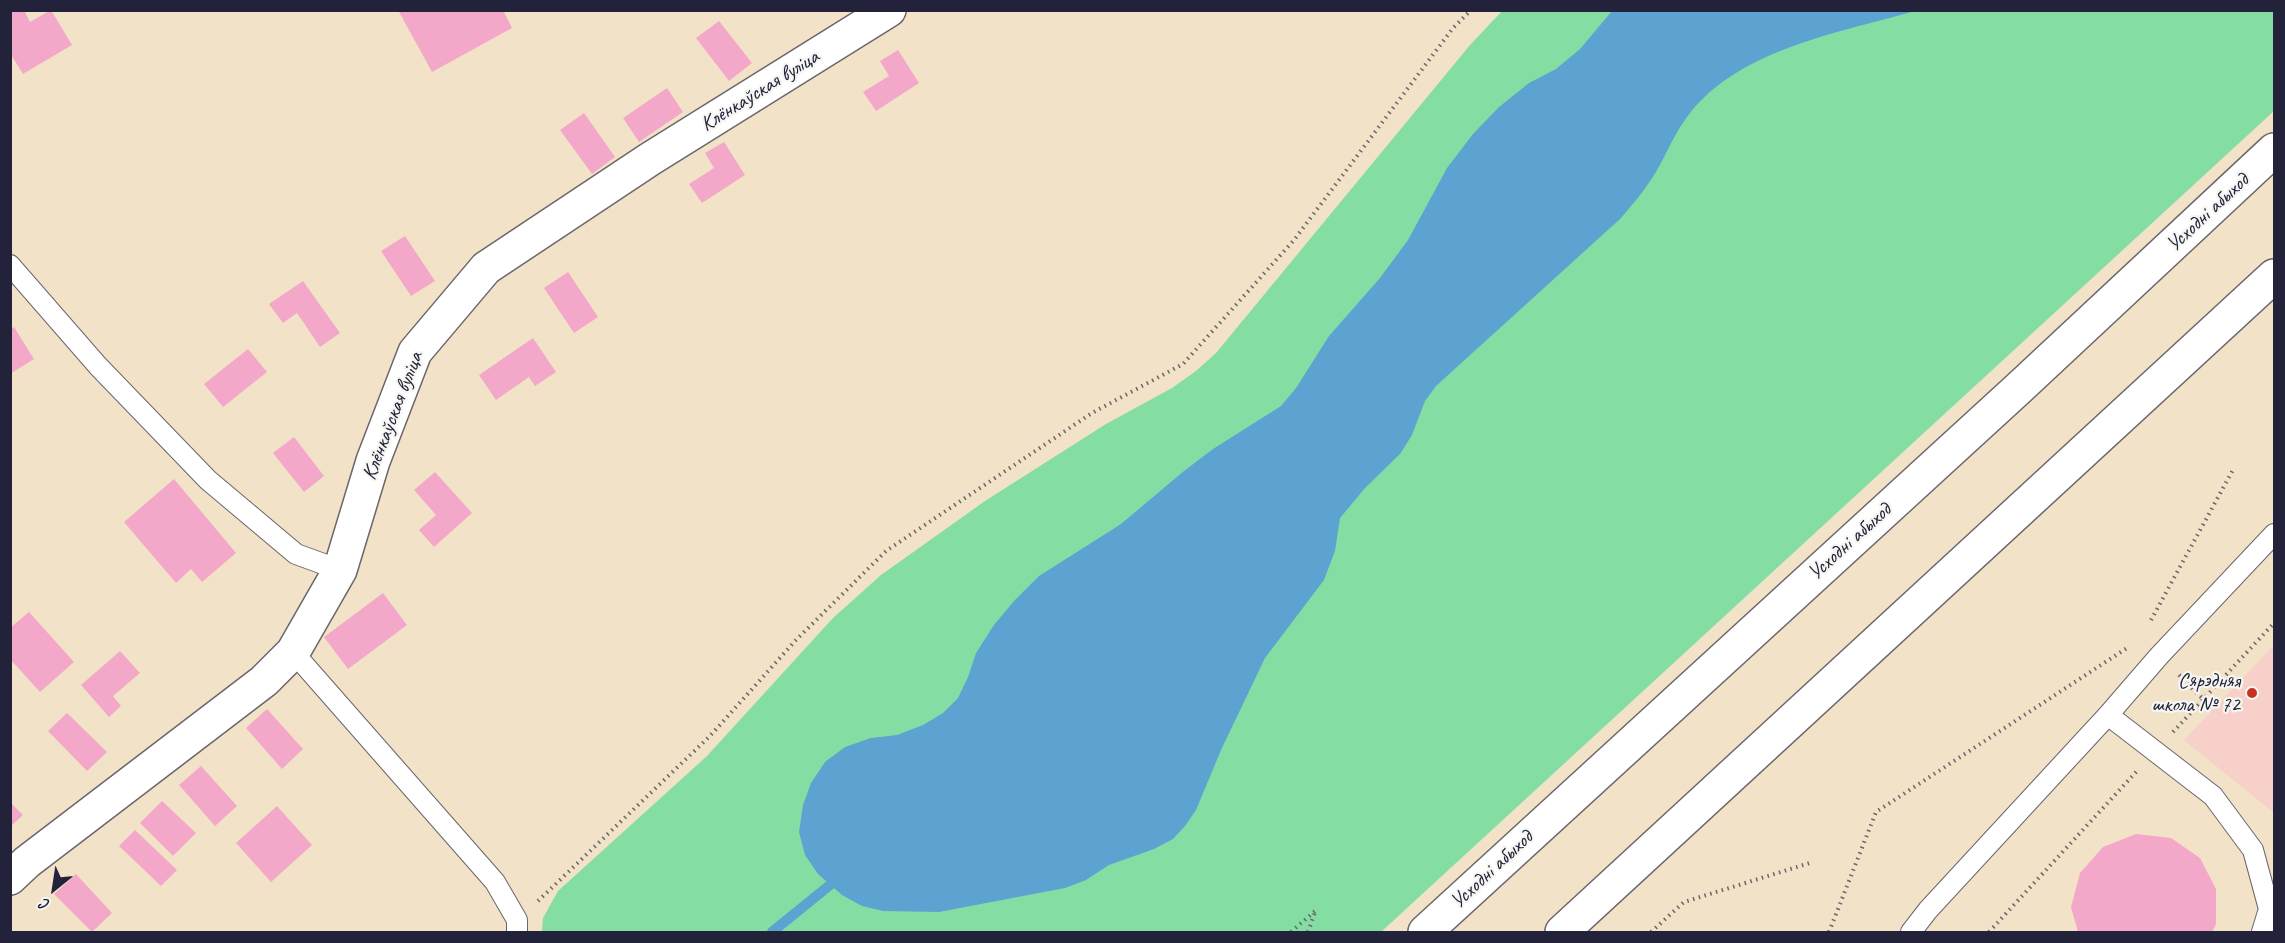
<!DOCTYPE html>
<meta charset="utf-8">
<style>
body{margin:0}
#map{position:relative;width:2285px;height:943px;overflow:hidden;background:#f2e2c7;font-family:Caveat,sans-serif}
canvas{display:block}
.frame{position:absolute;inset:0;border:12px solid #22223b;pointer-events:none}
.north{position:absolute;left:24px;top:859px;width:60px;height:60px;-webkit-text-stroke:4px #f6f6f2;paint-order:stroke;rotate:210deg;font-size:16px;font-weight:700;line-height:24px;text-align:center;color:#22223b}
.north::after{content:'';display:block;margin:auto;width:21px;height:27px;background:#22223b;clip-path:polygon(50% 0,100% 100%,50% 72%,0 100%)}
</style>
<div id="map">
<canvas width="2285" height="943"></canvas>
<div class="frame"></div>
<div class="north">С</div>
</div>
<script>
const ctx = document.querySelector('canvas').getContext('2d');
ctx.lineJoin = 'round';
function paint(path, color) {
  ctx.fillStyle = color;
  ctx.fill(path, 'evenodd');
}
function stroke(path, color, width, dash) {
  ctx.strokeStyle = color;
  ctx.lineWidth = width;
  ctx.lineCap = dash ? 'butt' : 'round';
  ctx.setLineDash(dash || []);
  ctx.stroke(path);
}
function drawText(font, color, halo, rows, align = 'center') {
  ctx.font = font + ' Caveat,sans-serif';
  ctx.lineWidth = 4.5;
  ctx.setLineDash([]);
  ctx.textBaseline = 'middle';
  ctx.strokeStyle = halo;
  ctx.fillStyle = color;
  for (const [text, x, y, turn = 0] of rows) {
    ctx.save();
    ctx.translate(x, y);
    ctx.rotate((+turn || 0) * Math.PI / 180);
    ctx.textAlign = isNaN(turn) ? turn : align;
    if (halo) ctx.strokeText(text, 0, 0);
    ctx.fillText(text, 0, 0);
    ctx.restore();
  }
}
paint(new Path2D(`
 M2274,645V813L2184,740Z`), '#f7d1c9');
paint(new Path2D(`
 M1502,11H2274V111L1381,932H542L543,918L558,891L707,756L833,618L881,575L985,501L1106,424L1172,388L1196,371L1216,353L1470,45Z`), '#84dea3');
paint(new Path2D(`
 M1612,11H1915C1839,33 1742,48 1690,113C1676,130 1667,153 1656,172C1645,190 1633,204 1620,219L1436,386L1425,401L1412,435L1400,454L1365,488L1340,518L1335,551L1324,580L1265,658L1221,750L1196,810L1185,826L1173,839L1154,849L1109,865L1086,880L1065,888L939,912L883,911L862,906L842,895L818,874L805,855L799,832L803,805L811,783L825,762L845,747L871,738L897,735L923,725L943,713L958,698L968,677L976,653L994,625L1014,601L1039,576L1121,524L1184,471L1213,449L1281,406L1296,388L1329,336L1380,278L1408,240L1447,168L1473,134L1499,107L1529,83L1556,69L1580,49Z`), '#5ca3d2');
stroke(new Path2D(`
 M772,932L841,876`), '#5ca3d2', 10);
paint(new Path2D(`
 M10,10H24L30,22L51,10L72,45L23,74L10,53Z
 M398,10H503L512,28L432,72Z
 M719,21L752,63L729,81L696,38Z
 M898,50L919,83L876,111L863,92L889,76L880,61Z
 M667,88L683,112L639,142L623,118Z
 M584,113L615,157L592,174L560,130Z
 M724,142L745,175L702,203L689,184L714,168L705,153Z
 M405,236L435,281L411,296L381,251Z
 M568,272L598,317L574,333L544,288Z
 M303,281L340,333L320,347L297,313L283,323L269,304Z
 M14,327L34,359L10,374V329Z
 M533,338L556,372L535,386L529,377L496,400L479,375Z
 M248,349L267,372L223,407L204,384Z
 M294,437L324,476L304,492L273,453Z
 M435,472L472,513L434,547L419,530L436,515L414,490Z
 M174,479L236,553L202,582L191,569L176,583L124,522Z
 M383,593L407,625L348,669L324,637Z
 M29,612L74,662L40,692L10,659V628Z
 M120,651L140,673L113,696L121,706L109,717L81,685Z
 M267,709L303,749L282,769L246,728Z
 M67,713L107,752L87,771L48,731Z
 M201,766L237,806L215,826L179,785Z
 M162,801L196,833L173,856L140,823Z
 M10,802L23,815L10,827Z
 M277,806L312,845L271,882L236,843Z
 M135,830L177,870L161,886L119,846Z
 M2136,834L2171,838L2200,858L2216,889V924L2212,932H2078L2071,907L2080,873L2103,847Z
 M76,874L112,913L92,932L54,894Z`), '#f4a8c9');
const service = new Path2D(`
 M10,265L98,366L208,480L296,554L340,570
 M293,652L495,882L517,920V932
 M2108,715L2213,796L2253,850L2269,909L2262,932
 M1911,932L1928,910L2108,715L2159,656L2274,534`);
const minor = new Path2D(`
 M10,878L27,862L264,681L293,652L340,570L373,461L415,352L486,268L650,159L889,10`);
const primary = new Path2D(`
 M1425,932L2019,388L2274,150
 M1562,932L2274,276`);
stroke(service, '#6b656c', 22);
stroke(minor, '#6b656c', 36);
stroke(primary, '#6b656c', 36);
stroke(new Path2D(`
 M2151,620L2234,468
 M2179,675L2202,698
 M2173,732L2274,623
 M538,901L710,736L796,640L886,551L1092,413L1183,364L1294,240L1453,28L1471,10
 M1291,932L1315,911
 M1308,932L1315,912
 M1651,932L1684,902L1813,862
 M1829,932L1876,812L2127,648
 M1989,932L2137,771`), '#6b656c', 4, [1.5, 4.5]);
stroke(service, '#fff', 20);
stroke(minor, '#fff', 33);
stroke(primary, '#fff', 33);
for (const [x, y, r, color] of [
 [2252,693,6,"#c8321e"]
]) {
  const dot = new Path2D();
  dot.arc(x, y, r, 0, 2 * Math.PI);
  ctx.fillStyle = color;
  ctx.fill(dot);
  stroke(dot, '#f6f6f2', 2);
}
drawText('21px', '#22223b', '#f6f6f2', [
 ["Клёнкаўская вуліца",760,91,-32],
 ["Усходні абыход",2208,213,-43],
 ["Клёнкаўская вуліца",393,416,-69],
 ["Усходні абыход",1850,542,-42],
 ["Усходні абыход",1492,870,-43]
]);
drawText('21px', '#22223b', '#f6f6f2', [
 ["Сярэдняя",2240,681],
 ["школа № 72",2240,705]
], 'right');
</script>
